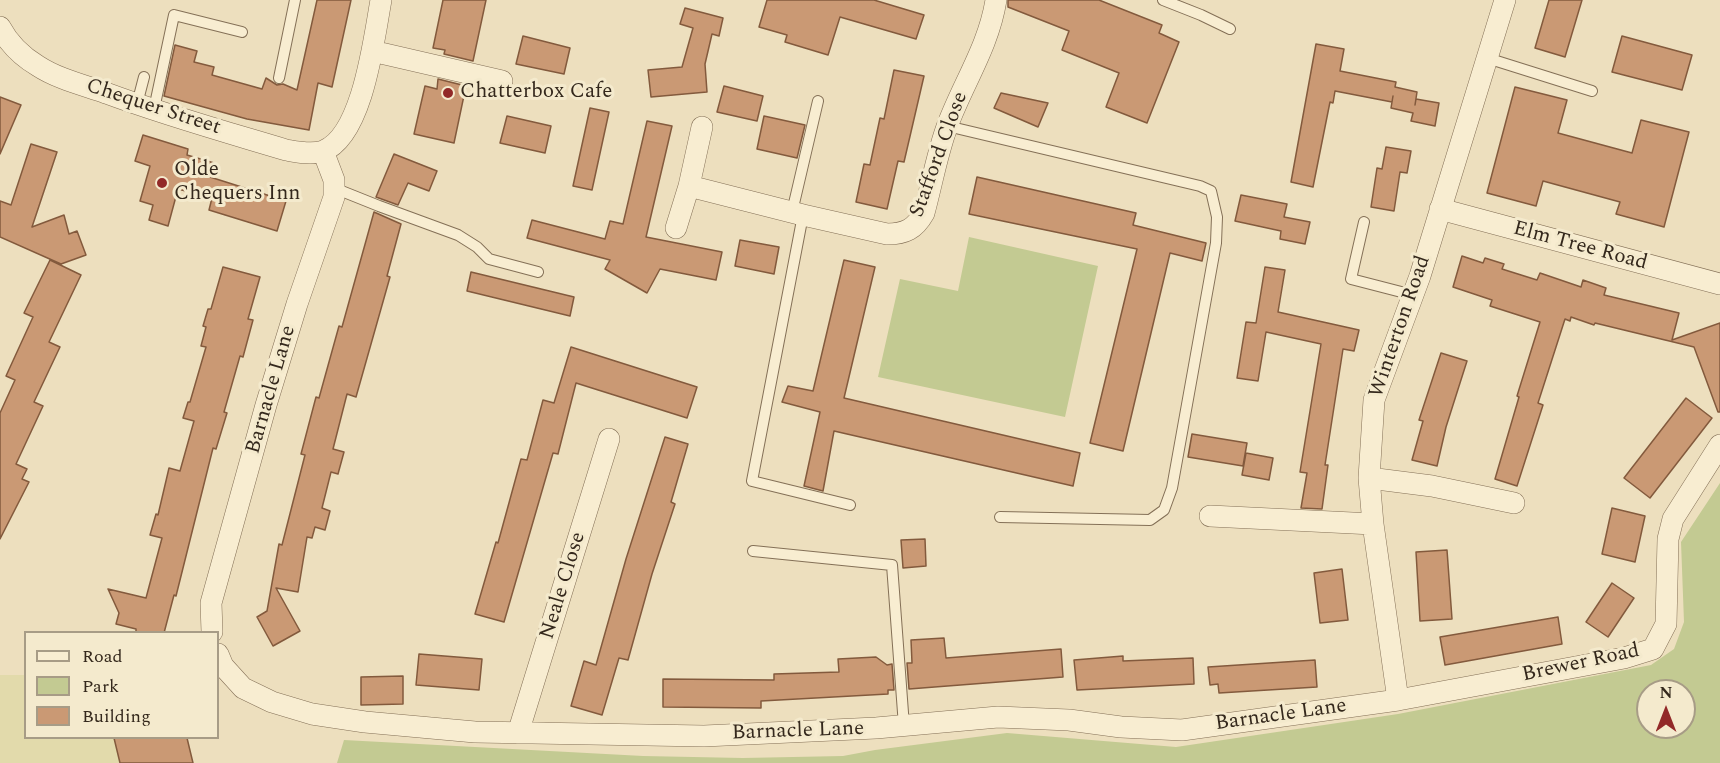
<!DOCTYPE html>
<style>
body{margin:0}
#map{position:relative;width:1720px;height:763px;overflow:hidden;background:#eddfbe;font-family:Spectral,serif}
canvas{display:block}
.legend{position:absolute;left:24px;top:631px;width:195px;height:108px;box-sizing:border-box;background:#f4eacd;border:2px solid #a79c86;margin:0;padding:8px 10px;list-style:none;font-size:18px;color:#34281c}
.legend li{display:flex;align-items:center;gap:12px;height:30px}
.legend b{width:30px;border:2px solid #a79c86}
.north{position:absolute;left:1636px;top:679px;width:60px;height:60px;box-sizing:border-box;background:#f4eacd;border:2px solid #a79c86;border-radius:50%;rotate:0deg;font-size:16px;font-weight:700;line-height:24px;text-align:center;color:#34281c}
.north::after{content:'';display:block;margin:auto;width:21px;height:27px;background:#922928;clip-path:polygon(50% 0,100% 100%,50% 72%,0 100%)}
</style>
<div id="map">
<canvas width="1720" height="763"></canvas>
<ul class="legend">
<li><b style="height:8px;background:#f8edd1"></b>Road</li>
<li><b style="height:16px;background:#c3ca92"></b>Park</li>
<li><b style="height:16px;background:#ca9974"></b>Building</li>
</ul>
<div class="north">N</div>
</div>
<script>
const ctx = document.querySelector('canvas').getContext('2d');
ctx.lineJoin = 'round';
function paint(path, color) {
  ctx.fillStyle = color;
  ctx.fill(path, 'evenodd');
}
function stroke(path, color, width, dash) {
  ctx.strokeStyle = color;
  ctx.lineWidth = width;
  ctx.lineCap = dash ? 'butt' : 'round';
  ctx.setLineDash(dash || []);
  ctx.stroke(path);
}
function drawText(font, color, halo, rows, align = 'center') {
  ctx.font = font + ' Spectral,serif';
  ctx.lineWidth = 6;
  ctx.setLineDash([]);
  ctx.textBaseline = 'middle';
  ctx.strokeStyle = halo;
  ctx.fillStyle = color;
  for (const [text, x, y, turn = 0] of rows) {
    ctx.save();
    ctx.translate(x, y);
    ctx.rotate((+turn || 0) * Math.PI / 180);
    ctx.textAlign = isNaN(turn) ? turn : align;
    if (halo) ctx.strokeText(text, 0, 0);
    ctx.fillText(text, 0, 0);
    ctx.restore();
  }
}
paint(new Path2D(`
 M0,675H25L26,738H114L120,763H0Z`), '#e2daab');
paint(new Path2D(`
 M969,237L1098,266L1065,417L878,377L900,279L958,291Z
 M1720,483V763H337L344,740L643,756L743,758L843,756L875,750L1007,733L1176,747L1398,714L1651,665L1674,649L1684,622L1681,542ZM1648,691H1684V727H1648Z`), '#c3ca92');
const building = new Path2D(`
 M317,0H351L332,87L318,83L309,130L247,119L164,96L175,45L197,51L194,62L214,67L212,75L262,89L266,78L277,85L283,84L297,90Z
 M443,0H486L473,61L444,54L445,50L433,48Z
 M767,0H874L924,15L916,39L840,17L828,55L785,42L787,35L759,27Z
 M1008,0H1099L1162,25L1159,33L1179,42L1147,123L1106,107L1119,73L1062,50L1069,31L1008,7Z
 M1549,0H1582L1565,57L1535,48Z
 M685,8L723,18L719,36L712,34L705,64L707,92L651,97L648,70L682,67L693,28L680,24Z
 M523,36L570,48L564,74L516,64Z
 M1622,36L1692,55L1682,90L1612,72Z
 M1316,44L1344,49L1340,71L1396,82L1395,87L1417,92L1415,105L1416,99L1439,103L1435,126L1411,121L1413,113L1391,108L1393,96L1392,102L1335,91L1333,103L1330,102L1313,187L1291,182Z
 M894,70L924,76L904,162L898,161L887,209L856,202L864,164L870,165L880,118L884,119Z
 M438,79L466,86L454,143L414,134L425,86L437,89Z
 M724,86L763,96L757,121L717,112Z
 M1515,87L1567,100L1558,133L1632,153L1641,120L1689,132L1664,227L1616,214L1620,202L1543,181L1536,206L1487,193Z
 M1001,93L1048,103L1038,127L994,108Z
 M0,97L21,105L0,154Z
 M590,108L609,112L592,190L573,186Z
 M507,116L551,126L545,153L500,143Z
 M764,116L805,125L797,158L757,149Z
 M647,121L672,126L646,237L722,252L716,280L660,269L647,293L605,269L610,260L527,238L532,220L605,239L610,221L623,224Z
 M143,135L188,149L187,155L214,163L210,177L286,201L277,231L209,210L212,198L178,189L168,226L149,220L153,205L140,201L150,166L135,161Z
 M31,144L57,152L32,227L64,215L69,234L77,231L86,255L61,264L0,237V201L11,205Z
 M1386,147L1411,151L1407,173L1400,172L1394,211L1371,207L1377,168L1382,169Z
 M394,154L437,171L429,191L408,183L398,205L376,197Z
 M977,177L1136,213L1133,225L1206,243L1202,261L1170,253L1123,451L1090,443L1137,249L969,214Z
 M1241,195L1287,204L1284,217L1310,222L1305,244L1280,239L1281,231L1235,221Z
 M374,212L401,224L387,276L390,277L356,397L347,394L333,449L344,452L338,474L331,472L322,508L330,511L325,530L315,527L312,538L307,537L298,592L276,588L300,631L273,646L257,617L267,611L279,544L282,545L305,455L301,454L316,397L319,398L339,326L342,327Z
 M740,240L779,247L774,274L735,266Z
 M1462,256L1483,263L1485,258L1504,264L1502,269L1537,280L1540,273L1581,287L1583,280L1606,288L1604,295L1679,313L1672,340L1720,323V412H1718L1694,347L1595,323L1594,325L1571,317L1570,321L1565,319L1538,403L1543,405L1517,486L1495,479L1519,397L1517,396L1540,322L1490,306L1492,300L1453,287Z
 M50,260L81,275L49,342L60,347L34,402L43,406L16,464L27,469L22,479L29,482L0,539V413L15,380L6,376L33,317L24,313Z
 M844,260L875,267L844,398L1080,453L1073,486L834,431L823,491L804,486L820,412L782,402L788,386L813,391Z
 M223,267L260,277L248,319L253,320L243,357L240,356L224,412L227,413L216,449L213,448L176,596L174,595L164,633H136V629L116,624L119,613L108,589L146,598L162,538L150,535L156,514L158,515L169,468L180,471L194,421L183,418L188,402H190L206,347L201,346L206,327L203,326L208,309H211Z
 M1265,267L1285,270L1278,312L1359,330L1354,351L1343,349L1325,465H1328L1322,509L1301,508L1307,473L1300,472L1321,344L1266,332L1258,381L1237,378L1246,322L1256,323Z
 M471,272L574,297L570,316L467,291Z
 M571,347L697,387L687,418L576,383L558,454L553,453L504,622L475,614L496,542L498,543L521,459L527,460L543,400L554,403Z
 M1441,353L1467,361L1446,427L1437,466L1412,460L1423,421L1419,420Z
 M1686,398L1712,418L1650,498L1624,478Z
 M1192,434L1247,443L1243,466L1188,457Z
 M665,437L688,444L671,502L675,504L652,574L628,660L619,658L602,715L571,706L584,661L596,665L626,559Z
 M1246,453L1273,458L1269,480L1242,475Z
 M1612,508L1645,516L1635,562L1602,554Z
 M925,539L926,566L903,568L901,540Z
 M1447,550L1452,619L1420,621L1416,552Z
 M1342,569L1348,620L1320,623L1314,573Z
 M1612,583L1634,598L1608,637L1586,622Z
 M1558,617L1562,644L1445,665L1440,637Z
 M944,638L946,658L1061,649L1063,677L909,689L907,663H912L911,640Z
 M419,654L482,659L479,690L416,685Z
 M1123,656V661L1193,658L1194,684L1077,690L1074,660Z
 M876,657L887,665L892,664L894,690H888V694L761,701V708L663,707V679L774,680V674L839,672L838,659Z
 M1315,660L1317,687L1219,693L1218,684L1210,685L1208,667Z
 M403,676V704L361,705V677Z
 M114,738H187L193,763H120Z`);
paint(building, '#ca9974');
stroke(building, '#835a3d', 1.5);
const lane = new Path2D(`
 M1163,0L1201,15L1230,29
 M1487,58L1592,91
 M279,78L295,0
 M137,104L144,77
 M154,109L174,15L242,32
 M947,126L1200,186L1211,191L1217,217L1216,243L1172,488L1164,510L1150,520L1000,517
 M334,188L379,206L458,235L477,247L489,259L538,272
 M792,212L818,101
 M803,215L752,481L850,505
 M1364,222L1351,279L1413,295
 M753,551L892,565L904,726`);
const street = new Path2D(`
 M0,27C9,44 21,56 38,66C58,79 83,85 106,93C165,115 226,132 286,150C298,152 312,155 323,151C363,136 374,38 381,0
 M372,51L502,81
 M689,186L803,215L887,234C905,234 915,229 924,213C932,184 937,153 948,124C964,82 989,45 996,0
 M1440,209L1720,284
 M676,228L689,186L702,127
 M1369,478L1432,486L1514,503
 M1210,516L1373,524
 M212,632L211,603L266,405L297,304L334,197V180L323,151
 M218,654L223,666L243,688L272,702L312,714L365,722L475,732L704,736L876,728L998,717L1069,720L1121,727L1182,730L1398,700L1624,658L1653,649L1666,624L1668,539L1673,519L1720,445
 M1398,700L1373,524L1369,478L1374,400L1420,276L1505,0
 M518,733L609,439`);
stroke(lane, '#847057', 12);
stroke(street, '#847057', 22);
stroke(lane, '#f8edd1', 10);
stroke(street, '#f8edd1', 21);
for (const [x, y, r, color] of [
 [448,93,6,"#922928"],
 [162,183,6,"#922928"]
]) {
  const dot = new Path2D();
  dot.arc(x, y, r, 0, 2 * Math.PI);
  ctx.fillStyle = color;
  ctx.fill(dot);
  stroke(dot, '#f4eacd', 2);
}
drawText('21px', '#34281c', '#f4eacd', [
 ["Chatterbox Cafe",460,93],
 ["Olde",174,171],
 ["Chequers Inn",174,195]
], 'left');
drawText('21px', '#34281c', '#f4eacd', [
 ["Chequer Street",153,108,18],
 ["Stafford Close",940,155,-70],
 ["Elm Tree Road",1580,247,15],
 ["Winterton Road",1401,327,-71],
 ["Barnacle Lane",272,390,-74],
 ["Neale Close",564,586,-73],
 ["Brewer Road",1581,664,-12],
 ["Barnacle Lane",1281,716,-8],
 ["Barnacle Lane",798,732,-2]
]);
</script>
